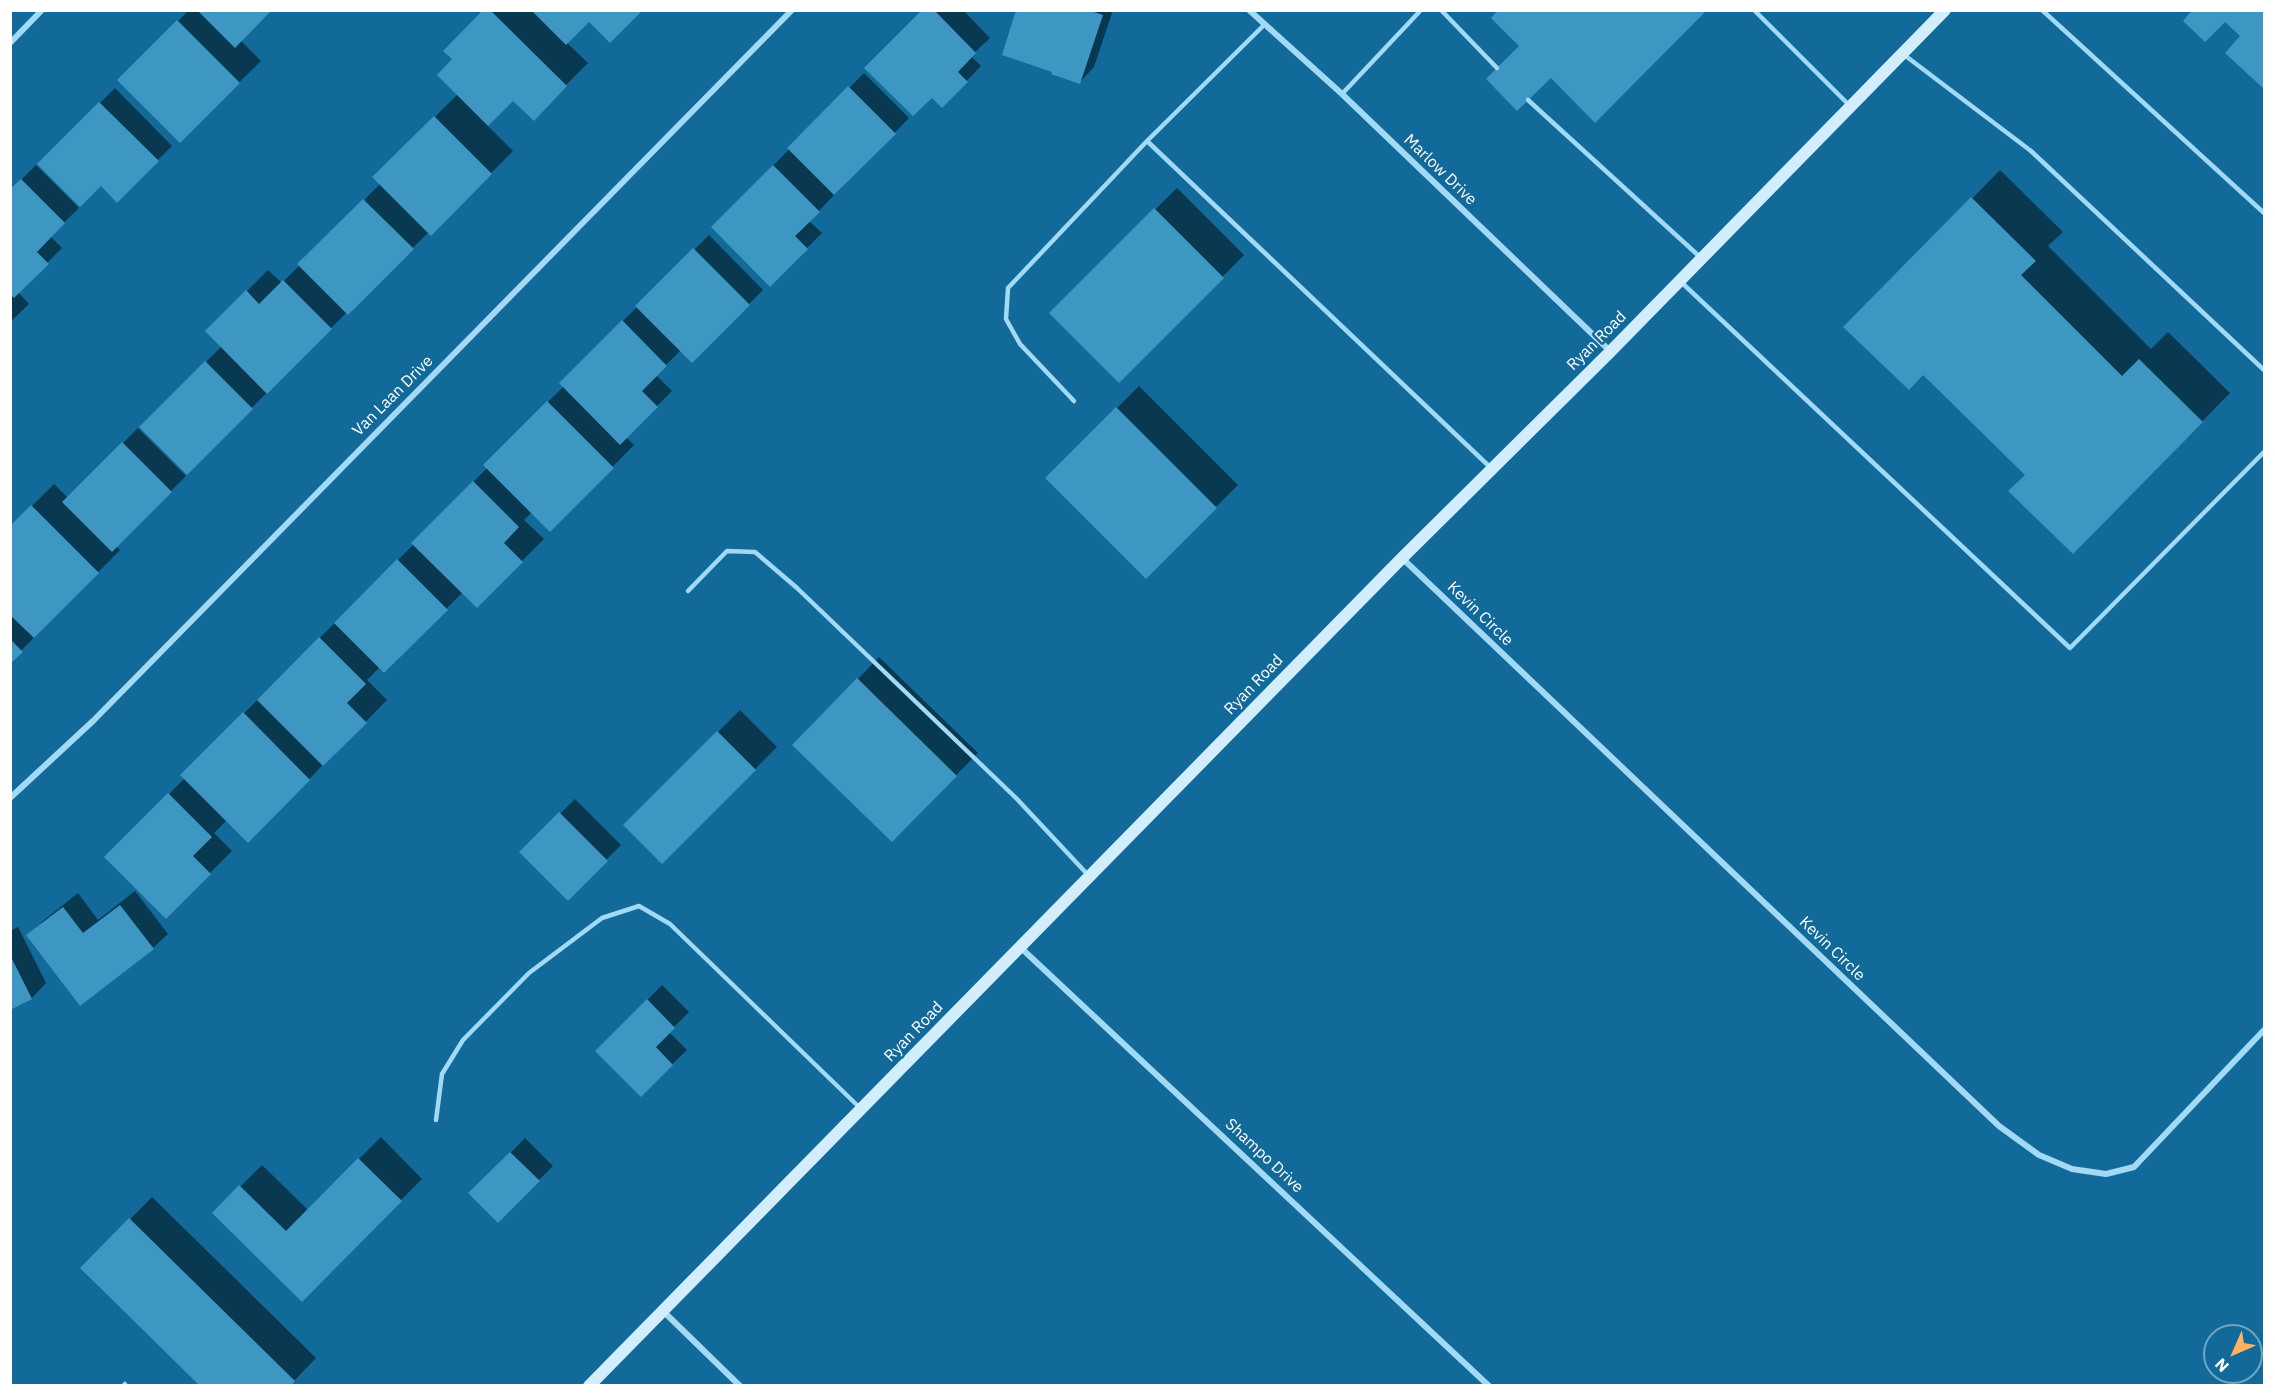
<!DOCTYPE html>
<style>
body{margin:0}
#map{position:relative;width:2275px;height:1396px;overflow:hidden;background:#116a99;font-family:"IBM Plex Sans",sans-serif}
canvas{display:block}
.frame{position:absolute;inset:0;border:12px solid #fff;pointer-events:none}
.north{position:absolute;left:2203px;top:1324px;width:60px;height:60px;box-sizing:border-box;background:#116a99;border:2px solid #70a6c2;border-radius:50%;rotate:225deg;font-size:16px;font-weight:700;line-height:24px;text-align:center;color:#fff}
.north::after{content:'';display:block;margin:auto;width:21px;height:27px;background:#ffb166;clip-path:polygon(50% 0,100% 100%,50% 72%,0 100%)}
</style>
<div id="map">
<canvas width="2275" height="1396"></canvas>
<div class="frame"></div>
<div class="north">N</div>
</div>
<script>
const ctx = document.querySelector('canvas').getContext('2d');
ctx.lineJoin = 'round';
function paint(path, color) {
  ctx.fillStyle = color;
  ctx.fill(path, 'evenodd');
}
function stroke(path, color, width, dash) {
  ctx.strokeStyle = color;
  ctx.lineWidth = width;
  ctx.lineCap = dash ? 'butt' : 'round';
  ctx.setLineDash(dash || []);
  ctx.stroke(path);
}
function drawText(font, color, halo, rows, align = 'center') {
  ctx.font = font + ' "IBM Plex Sans",sans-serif';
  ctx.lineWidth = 5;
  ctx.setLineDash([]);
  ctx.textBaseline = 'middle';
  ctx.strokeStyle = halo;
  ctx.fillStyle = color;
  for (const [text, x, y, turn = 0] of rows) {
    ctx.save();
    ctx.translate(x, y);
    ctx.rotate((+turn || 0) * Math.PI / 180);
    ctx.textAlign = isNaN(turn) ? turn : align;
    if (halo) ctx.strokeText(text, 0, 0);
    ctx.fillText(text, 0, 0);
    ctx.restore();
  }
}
paint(new Path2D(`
 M189,10H270L240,40L261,61L180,141L119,80Z
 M485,10H641L589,20L566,42L588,63L533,118L513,99L487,125L513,151L431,234L429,232L347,312L187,473L141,427L222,346L207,331L268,270L282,283L380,184L374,177L458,94L454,59Z
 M924,10H963L990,38L971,56L981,66L942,106Z
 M1018,10H1113L1094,67L1080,82Z
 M2194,10H2264V87L2227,53L2242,36L2226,20Z
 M864,73L909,118L809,221L822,233L770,285L713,227Z
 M115,88L172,146L117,201L101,184L39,164Z
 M36,165L79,208L50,236L62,248L18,292L29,304L10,322V191Z
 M2000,170L2063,232L2048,246L2151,349L2168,332L2230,393L2073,552L2027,475L1923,373L1846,327Z
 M1177,188L1244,255L1119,381L1051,313Z
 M709,235L763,290L692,361L681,350L656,375L672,391L626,437L634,445L550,530L532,512L524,520L544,539L477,606L463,592L384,671L380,667L367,680L387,700L248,841L227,820L214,833L232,851L166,917L106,857L185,778L182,775L414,544L413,543L488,467L485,465L564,386L561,383Z
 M1139,386L1238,485L1146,577L1047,478Z
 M138,428L186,476L116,546L120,550L10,662V528L54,484L68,498Z
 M879,657L978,753L892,840L858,679Z
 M740,710L777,747L662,862L625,825Z
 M575,799L621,845L568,898L522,852Z
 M135,891L168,934L153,948L28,936L43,921L78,893L98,920Z
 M18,927L46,983L32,998L10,1008V931Z
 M662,985L689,1012L669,1032L687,1050L641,1095L597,1051Z
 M381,1137L422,1179L302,1300L214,1213L262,1165L308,1210Z
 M525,1138L553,1166L498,1221L471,1193Z
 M152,1197L316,1358L289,1386L82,1268Z`), '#0007');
paint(new Path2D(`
 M197,10H272L235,48Z
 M483,10H490L567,86L534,121L513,101L488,126L437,75L452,59L443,51Z
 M531,10H643L610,43L589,22L566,45Z
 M922,10H934L976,53L958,72L968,82L942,108L932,98L913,116L864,68Z
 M1016,10H1088L1103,15L1080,84L1051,74L1052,72L1002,55Z
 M1498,10H1707L1595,123L1551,78L1517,111L1486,79L1519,46L1491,18Z
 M2192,10H2264V89L2225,53L2240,36L2225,22L2205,42L2183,21Z
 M177,20L240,83L180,143L117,80Z
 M848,86L896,134L834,195L787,148Z
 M99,102L159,161L117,203L101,186L80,207L37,164Z
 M434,116L492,174L431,236L372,177Z
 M773,165L820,212L795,236L808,249L770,287L711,227Z
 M21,179L65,223L37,252L49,264L14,298L10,294V189Z
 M1971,197L2036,261L2021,275L2122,376L2139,359L2203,422L2073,554L2008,491L2025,475L1923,375L1909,390L1843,327Z
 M363,199L414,249L348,315L297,264Z
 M1154,208L1224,278L1119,383L1049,313Z
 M693,248L750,305L692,363L635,306Z
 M283,280L332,329L267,394L205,331L246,290L259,304Z
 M622,320L667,366L642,391L658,407L620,445L559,383Z
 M205,361L253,409L187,475L139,427Z
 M547,401L614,468L550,532L483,465Z
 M1116,407L1217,508L1146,579L1045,478Z
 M122,442L172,492L112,552L62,502Z
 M473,481L519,527L504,543L523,562L477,608L411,543Z
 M31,505L99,573L34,638L10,615V526Z
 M397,559L448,610L384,673L334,623Z
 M319,637L366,684L347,703L367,723L323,766L257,700Z
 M10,639L23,652L10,664Z
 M857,678L957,776L892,842L792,745Z
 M243,712L310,780L248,843L180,775Z
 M717,731L756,770L662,864L623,825Z
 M168,793L212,837L193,856L211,874L166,919L104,857Z
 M559,812L608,861L568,901L519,852Z
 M120,905L154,949L80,1006L26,935L63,907L83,933Z
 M10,955L32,999L10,1010Z
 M647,999L675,1028L656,1047L673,1065L641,1097L595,1051Z
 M510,1152L540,1181L498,1223L468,1193Z
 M358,1158L402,1201L302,1302L212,1213L239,1185L286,1231Z
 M129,1218L295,1381L291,1386H200L80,1268Z`), '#3e96c2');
stroke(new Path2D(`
 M1441,10L1497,68
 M1754,10L1850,106
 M2042,10L2264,213
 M1903,54L2031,151L2264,370
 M1342,94L1421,10
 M1528,100L1700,257
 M1147,141L1264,25
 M1680,281L2070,648L2264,452
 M1074,401L1020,344L1006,319L1008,288L1147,141L1492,469
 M688,591L727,551L755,552L797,588L1016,798L1089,876
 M436,1120L442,1074L463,1040L529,973L602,918L639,906L670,924L859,1107
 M123,1386L125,1384`), '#a2d9f4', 4.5);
stroke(new Path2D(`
 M1249,10L1342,94L1610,351
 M10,43L42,10
 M1402,558L1999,1126L2039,1155L2072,1169L2106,1174L2134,1167L2264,1030
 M10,798L93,721L792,10
 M1020,947L1489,1386
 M663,1311L740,1386`), '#a2d9f4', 6);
stroke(new Path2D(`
 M589,1386L1402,558L1610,352L1945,10`), '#d2eefd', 12);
drawText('16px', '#fff', '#116a99', [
 ["Marlow Drive",1440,170,44],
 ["Ryan Road",1597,341,-45],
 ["Van Laan Drive",393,396,-45],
 ["Kevin Circle",1480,614,44],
 ["Ryan Road",1254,685,-46],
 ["Kevin Circle",1832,949,44],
 ["Ryan Road",914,1032,-46],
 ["Shampo Drive",1264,1156,43]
]);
</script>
